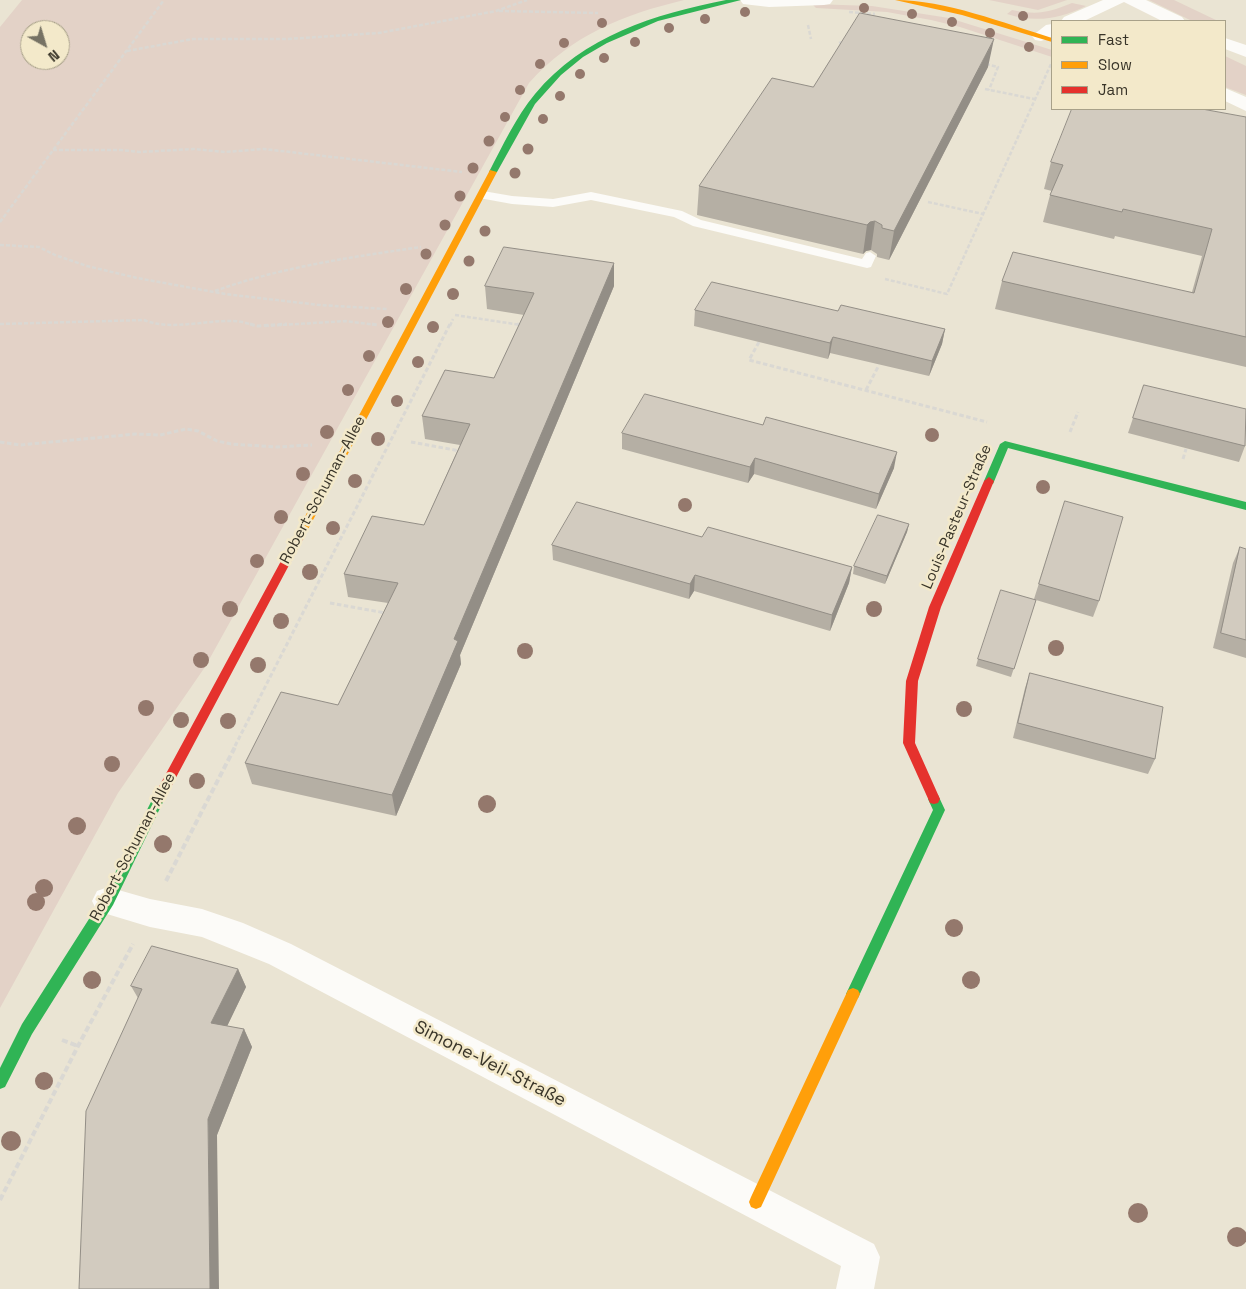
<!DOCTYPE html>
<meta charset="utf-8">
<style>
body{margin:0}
#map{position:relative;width:1246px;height:1289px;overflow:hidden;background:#eae4d3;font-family:"Space Grotesk",sans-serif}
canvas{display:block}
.legend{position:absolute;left:1051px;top:20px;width:175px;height:90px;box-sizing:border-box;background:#f3e9ca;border:1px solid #a8a189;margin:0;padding:6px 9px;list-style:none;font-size:15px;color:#383428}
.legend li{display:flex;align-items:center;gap:10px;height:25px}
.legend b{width:25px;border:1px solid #a8a189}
.north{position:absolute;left:20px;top:20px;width:50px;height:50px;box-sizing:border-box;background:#f3e9ca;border:1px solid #a8a189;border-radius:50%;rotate:141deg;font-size:14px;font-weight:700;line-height:20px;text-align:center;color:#383428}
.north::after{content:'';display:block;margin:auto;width:18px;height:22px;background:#767264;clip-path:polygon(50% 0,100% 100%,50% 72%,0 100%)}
</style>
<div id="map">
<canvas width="1246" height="1289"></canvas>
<ul class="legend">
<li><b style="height:6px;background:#30b455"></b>Fast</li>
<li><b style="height:6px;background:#ff9f0a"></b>Slow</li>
<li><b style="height:6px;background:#e5322d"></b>Jam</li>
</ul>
<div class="north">N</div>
</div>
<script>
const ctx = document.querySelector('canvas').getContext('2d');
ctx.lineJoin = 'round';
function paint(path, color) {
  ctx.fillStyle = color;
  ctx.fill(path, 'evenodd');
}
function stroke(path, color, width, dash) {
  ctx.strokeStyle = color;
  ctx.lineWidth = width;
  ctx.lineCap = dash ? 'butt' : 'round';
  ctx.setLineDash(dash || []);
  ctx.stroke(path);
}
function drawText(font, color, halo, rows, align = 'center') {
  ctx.font = font + ' "Space Grotesk",sans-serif';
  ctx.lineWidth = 5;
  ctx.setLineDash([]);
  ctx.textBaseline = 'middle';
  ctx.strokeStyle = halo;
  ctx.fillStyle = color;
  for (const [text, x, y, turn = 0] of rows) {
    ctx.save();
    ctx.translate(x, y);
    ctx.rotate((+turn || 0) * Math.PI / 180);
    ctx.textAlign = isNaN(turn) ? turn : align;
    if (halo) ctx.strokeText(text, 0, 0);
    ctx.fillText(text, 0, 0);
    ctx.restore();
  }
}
paint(new Path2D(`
 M22,0H684C622,15 572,35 529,83L205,667L118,793L0,1008V27ZM30,30H60V60H30Z
 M989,0H1067L1038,10Z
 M1149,0H1174L1218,21H1192Z
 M1072,3L1086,6C1059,19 1036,23 1007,14L1012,10C1038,15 1047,13 1072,3Z
 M812,4L872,6L949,18L1052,50V57L960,27L931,20L887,12L816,8Z
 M1225,56L1246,66V95L1225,87Z`), '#e3d2c7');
stroke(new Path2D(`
 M499,11L598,13
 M849,12L875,14
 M808,25L811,39
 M839,43L846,41
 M127,51L193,39H287L379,33L496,11L527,0
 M986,64L998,67L989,90
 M985,89L1034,99
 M53,150H121L140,152L194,149L225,152L264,149L462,172
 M928,202L983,214
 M0,222L164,0
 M0,245L39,247L55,255L87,266L137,278L225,294L319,305L387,309
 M885,279L947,294L1051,64
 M215,291C281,267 352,257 421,247
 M455,315L521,325
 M0,324L144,320C169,331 206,320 233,321C241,321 249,324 256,326
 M265,326L345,321L377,325
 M450,326L453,319`), '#dad8d3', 2.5, [4, 2]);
stroke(new Path2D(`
 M250,324L258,326L287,324
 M372,324L377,325
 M517,324L521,325
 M759,342L749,360L987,422
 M866,390L879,365
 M1070,432L1078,412
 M0,442L20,445L136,434L160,435L186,429L198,431L217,441L231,444L276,447L312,445
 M411,442L460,451
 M1183,459L1186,449
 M330,603L386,613
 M235,746L450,324`), '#dad8d3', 3, [4.5, 2.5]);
stroke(new Path2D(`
 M166,881L236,745
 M62,1040L78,1046
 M0,1200L78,1046L133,944`), '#dad8d3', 4, [6, 3]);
paint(new Path2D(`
 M483,191L512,196L553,199L591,192L682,211L701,220L862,259L866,253L870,252L876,256L871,267L867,268L693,226L674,217L591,200L553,207L512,204L479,198L477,195Z`), '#fcfbf8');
paint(new Path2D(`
 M740,0H833L830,4L824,5L769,7L743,4Z
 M1103,0H1146L1182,17L1185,21H1162L1124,2L1084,21H1061L1064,17Z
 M1052,24V37L1041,41L1035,40L1032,36L1046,25Z
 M1225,38L1246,45V57L1225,49Z
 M1225,88L1246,97V111L1225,101Z
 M108,887L150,899L202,909L243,923L291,944L874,1244L880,1257L874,1289H836L841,1266L269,964L202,937L150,927L97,911L92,901L97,891Z`), '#fcfbf8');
paint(new Path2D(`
 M726,0H741L658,21L607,43L583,57L561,75L535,104L497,172L490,174L489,172C503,145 516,117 535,94C583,36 655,14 726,0Z
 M1005,441L1246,502V510L1008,448L993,484H985L984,481L1000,444Z
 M159,793L163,794L165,798L113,905L32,1034L5,1087L0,1089V1068L22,1024L103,897L155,794Z
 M934,794L938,795L945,810L858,998L853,1000L848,998L846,994L933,810L928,799L930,795Z`), '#30b455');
paint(new Path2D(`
 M895,0C945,0 1004,23 1052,38V42L962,15Z
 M490,170L497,172L304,537L303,540H295L294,537Z
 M853,988L858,990L860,994L761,1207L756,1209L751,1207L749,1202L751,1197L848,990Z`), '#ff9f0a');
paint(new Path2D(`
 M989,477L994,481L941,607L918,681L915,743L940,799L938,803L934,804L930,803L903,743L906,681L929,607L984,481Z
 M299,533L304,537L163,802L159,803L155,802L153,798L155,794L294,537Z`), '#e5322d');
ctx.fillStyle = '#94786c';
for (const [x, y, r] of [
 [864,8,5],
 [745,12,5],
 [912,14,5],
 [1023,16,5],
 [705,19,5],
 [952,22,5],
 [602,23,5],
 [669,28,5],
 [990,33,5],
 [635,42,5],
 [564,43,5],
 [1029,47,5],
 [604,58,5],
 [540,64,5],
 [580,74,5],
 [520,90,5],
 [560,96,5],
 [505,117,5],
 [543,119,5],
 [489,141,5.5],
 [528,149,5.5],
 [473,168,5.5],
 [515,173,5.5],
 [460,196,5.5],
 [445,225,5.5],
 [485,231,5.5],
 [426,254,5.5],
 [469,261,5.5],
 [406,289,6],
 [453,294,6],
 [388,322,6],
 [433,327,6],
 [369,356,6],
 [418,362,6],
 [348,390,6],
 [397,401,6],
 [327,432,7],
 [932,435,7],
 [378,439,7],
 [303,474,7],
 [355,481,7],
 [1043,487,7],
 [685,505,7],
 [281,517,7],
 [333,528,7],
 [257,561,7],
 [310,572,8],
 [230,609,8],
 [874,609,8],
 [281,621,8],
 [1056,648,8],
 [525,651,8],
 [201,660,8],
 [258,665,8],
 [146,708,8],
 [964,709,8],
 [181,720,8],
 [228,721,8],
 [112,764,8],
 [197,781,8],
 [487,804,9],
 [77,826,9],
 [163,844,9],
 [44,888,9],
 [36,902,9],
 [954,928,9],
 [92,980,9],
 [971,980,9],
 [44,1081,9],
 [11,1141,10],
 [1138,1213,10],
 [1237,1237,10]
]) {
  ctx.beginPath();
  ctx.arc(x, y, r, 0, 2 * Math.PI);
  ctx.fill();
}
paint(new Path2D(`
 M988,67L889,260L877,257V254L871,250L866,251L863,254L697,215L699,186L813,87Z
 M1246,117V367L995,309L1002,281L1192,292L1202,256L1115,236L1114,239L1043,222L1050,195L1052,191L1044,189L1051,162Z
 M614,263V286L460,655L461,664L396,816L252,784L245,763L338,705L388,603L348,597L344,574L424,525L460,445L425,439L422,416L494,378L524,315L487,309L485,286Z
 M695,310L838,311L945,329L942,344L929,376L830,353L828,359L694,326Z
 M1144,385L1245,446L1239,462L1128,433Z
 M622,433L894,468L876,509L754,474L748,483L622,449Z
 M1065,501L1099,601L1093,617L1036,600L1011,677L976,666L978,659L1034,599Z
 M909,524L907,532L885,584L853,574L854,566Z
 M702,537L852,567L849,583L830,631L694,591L689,599L553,560L552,545Z
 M1240,547L1246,549V658L1213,648L1233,563Z
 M1030,673L1155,759L1148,774L1013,738L1025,688Z
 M238,969L246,987L227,1026L244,1029L252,1047L217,1135L131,986Z`), '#b5afa4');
paint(new Path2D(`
 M994,39L988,67L889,260L894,231Z
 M875,221L871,250L866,251L863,254L867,225L870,222Z
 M614,263V286L460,655L461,664L396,816L392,795L454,639Z
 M945,329L942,344L929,376L932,361Z
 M833,337L830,353L828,359L830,343Z
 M897,452L894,468L876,509L879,494Z
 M755,458L754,474L748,483L750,467Z
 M909,524L907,532L885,584L887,576Z
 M852,567L849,583L830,631L832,615Z
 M695,575L694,591L689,599L690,584Z
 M238,969L246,987L220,1041L211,1023Z
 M244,1029L252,1047L217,1135L219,1289H210L208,1119Z`), '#938e86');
const building = new Path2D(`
 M860,13L994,39L894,231L882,228V225L875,221L870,222L867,225L699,186L772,78L813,87Z
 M1072,109H1202L1246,117V337L1002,281L1013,252L1194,293L1212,229L1123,209L1122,212L1050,195L1063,165L1051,162Z
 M504,247L614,263L454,639L458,641L392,795L245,763L281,692L338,705L398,583L344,574L372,516L424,525L470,424L422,416L445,370L494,378L534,293L485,286Z
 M712,282L838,311L841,305L945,329L932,361L833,337L830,343L695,310Z
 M1144,385L1246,409L1245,446L1133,418Z
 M645,394L763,425L766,417L897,452L879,494L755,458L750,467L622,433Z
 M1065,501L1123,517L1099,601L1039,584Z
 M577,502L702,537L708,527L852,567L832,615L695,575L690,584L552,545Z
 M878,515L909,524L887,576L854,566Z
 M1240,547L1246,549V640L1221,633Z
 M1001,590L1036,600L1014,669L978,659Z
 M1030,673L1163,707L1155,759L1018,723Z
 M152,946L238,969L211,1023L244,1029L208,1119L210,1289H79L86,1111L142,989L131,986Z`);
paint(building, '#d2cbbf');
stroke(building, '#938e86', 1);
drawText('15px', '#383428', '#f3e9ca', [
 ["Robert-Schuman-Allee",323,490,-62],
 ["Louis-Pasteur-Straße",957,517,-67],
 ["Robert-Schuman-Allee",133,847,-62]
]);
drawText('18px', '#383428', '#f3e9ca', [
 ["Simone-Veil-Straße",490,1064,27]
]);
</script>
